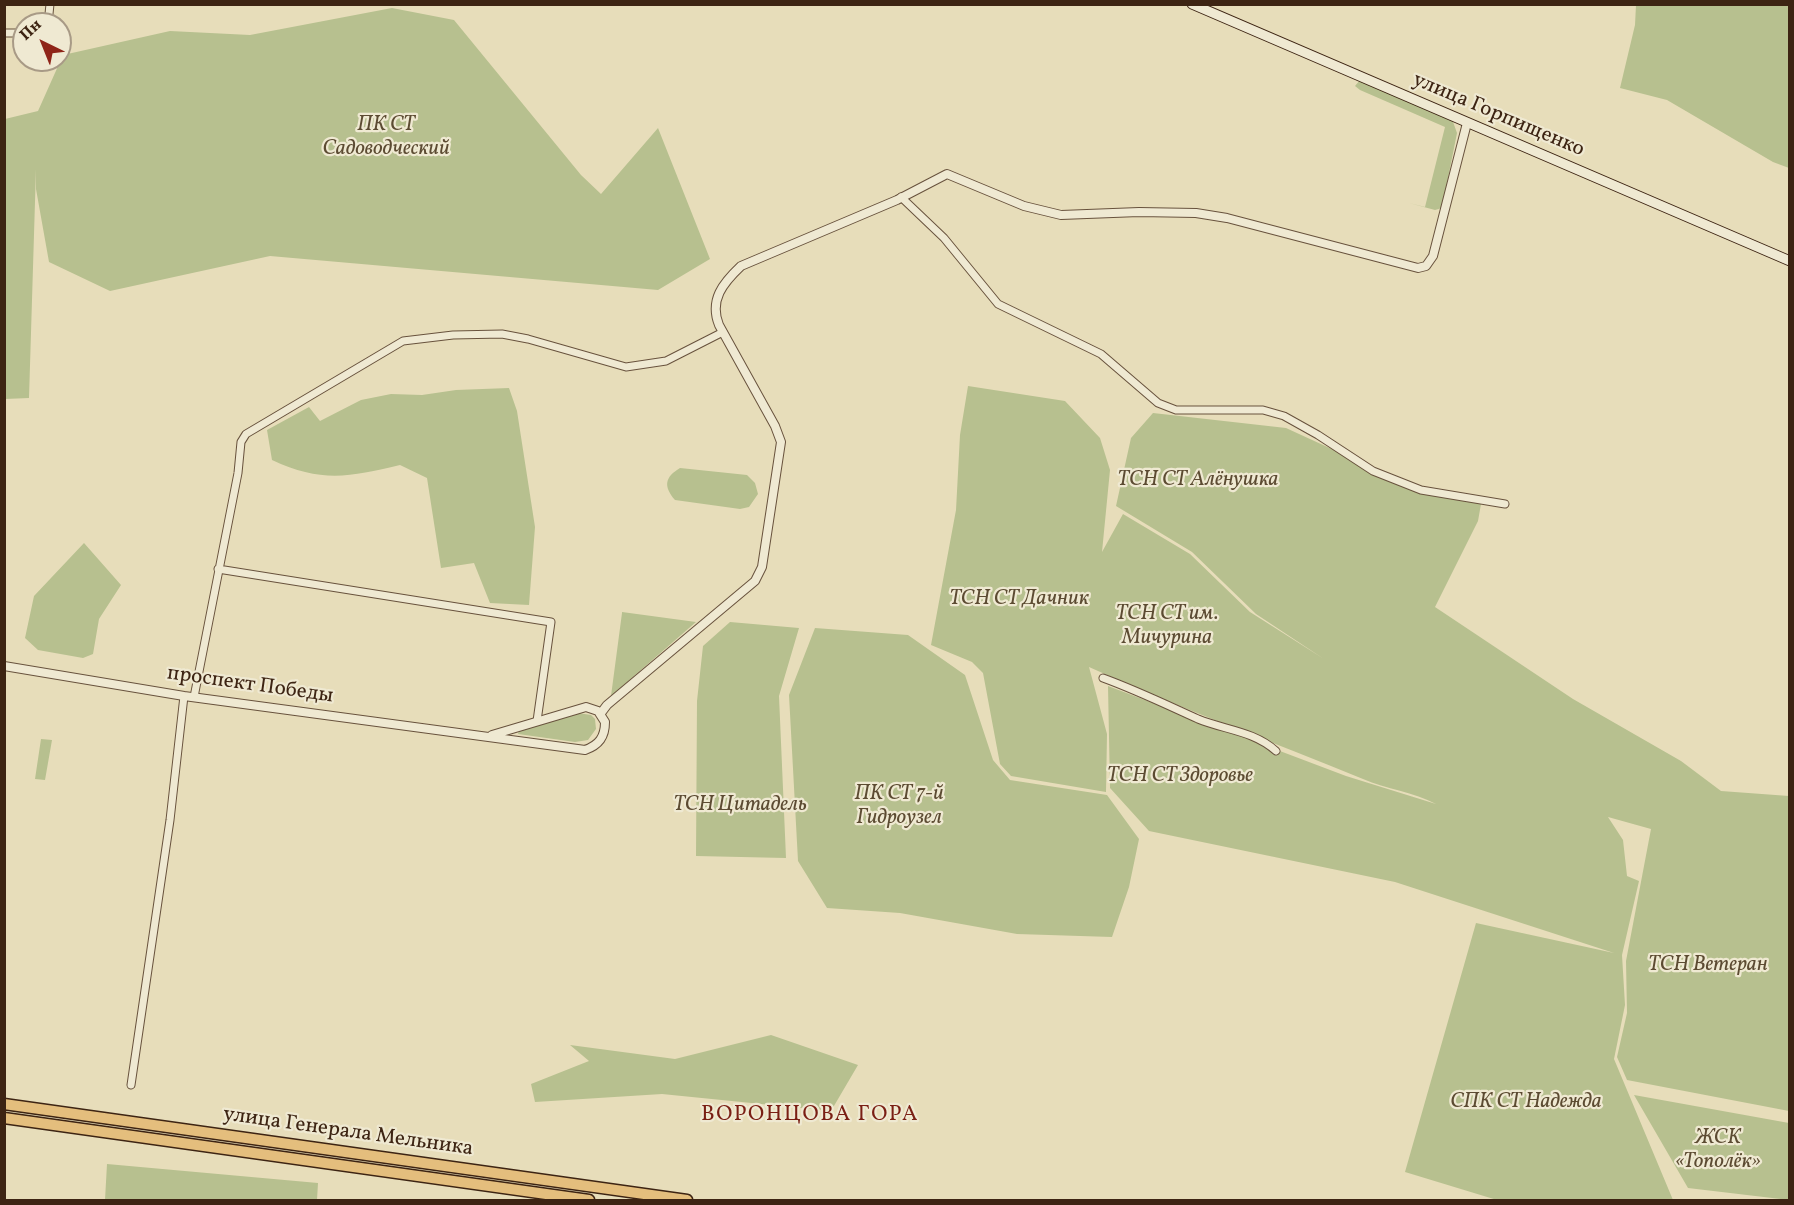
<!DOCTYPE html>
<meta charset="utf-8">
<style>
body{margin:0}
#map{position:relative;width:1794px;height:1205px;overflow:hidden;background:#e7ddba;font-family:Vollkorn,serif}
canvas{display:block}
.frame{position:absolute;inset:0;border:6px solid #3d2413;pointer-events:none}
.north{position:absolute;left:12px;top:12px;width:60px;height:60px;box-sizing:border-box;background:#efe9d2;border:2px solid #a89a86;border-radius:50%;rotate:317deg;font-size:16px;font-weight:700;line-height:24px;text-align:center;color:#3d2413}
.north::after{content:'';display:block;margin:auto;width:21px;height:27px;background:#8f2418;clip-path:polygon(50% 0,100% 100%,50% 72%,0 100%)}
</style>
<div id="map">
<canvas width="1794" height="1205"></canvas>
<div class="frame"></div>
<div class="north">Пн</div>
</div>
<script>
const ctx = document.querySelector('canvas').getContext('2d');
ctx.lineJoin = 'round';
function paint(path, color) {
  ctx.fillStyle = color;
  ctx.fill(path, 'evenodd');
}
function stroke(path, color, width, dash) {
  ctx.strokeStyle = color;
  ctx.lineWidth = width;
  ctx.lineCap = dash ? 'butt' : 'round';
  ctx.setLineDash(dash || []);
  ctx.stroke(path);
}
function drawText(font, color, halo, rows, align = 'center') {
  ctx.font = font + ' Vollkorn,serif';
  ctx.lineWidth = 4.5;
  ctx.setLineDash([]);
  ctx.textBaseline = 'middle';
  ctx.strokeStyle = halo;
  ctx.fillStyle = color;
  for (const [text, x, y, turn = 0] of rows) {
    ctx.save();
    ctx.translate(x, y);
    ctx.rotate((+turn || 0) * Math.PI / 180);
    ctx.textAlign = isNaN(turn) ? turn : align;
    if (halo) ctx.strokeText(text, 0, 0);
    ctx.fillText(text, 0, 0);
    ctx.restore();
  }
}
paint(new Path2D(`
 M1636,5H1789V168L1773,162L1667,100L1620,88L1635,25Z
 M392,8L454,20L581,175L601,194L658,128L710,259L658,290L270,256L110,291L49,262L36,189V169L29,398L5,399V119L38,111L63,55L170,31L250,35Z
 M1360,80L1452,119L1457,133L1442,208L1435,210L1409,203L1425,207L1445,127L1360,90L1355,86Z
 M968,386L1065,401L1100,438L1110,470L1102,552L1123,514L1190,554L1250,612L1324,659L1256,614L1192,552L1116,506L1131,438L1153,413L1286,428L1421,490L1481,504L1478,521L1435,607L1573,699L1681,761L1721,791L1789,796V1111L1627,1080L1617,1057L1627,1013L1626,961L1651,829L1608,817L1623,840L1627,876L1639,881L1622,955L1625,1005L1614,1059L1673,1200H1497L1405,1172L1476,923L1614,953L1395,882L1149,831L1110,788L1108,686L1346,776L1436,804C1414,792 1386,789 1363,779C1271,741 1179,708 1089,667L1107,734L1106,792L1011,776L1000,764L983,673L972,662L931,645L956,510L960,435Z
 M509,388L517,411L535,527L529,605L490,603L474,563L441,568L427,478L400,465C350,477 321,483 272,460L267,430L309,407L320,421L361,400L391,394L422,395L456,390Z
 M680,468L747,475L755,483L758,494L749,507L740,509L675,500C663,486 665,477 680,468Z
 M84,543L121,585L99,619L93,654L83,658L38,650L25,638L34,596Z
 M622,612L696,622L611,696L622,613Z
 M730,622L799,628L779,696L786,858L696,856L697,701L703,646Z
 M815,628L908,635L965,675L993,760L1010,780L1107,795L1139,839L1129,887L1112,937L1017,934L900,913L827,908L798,861L789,695Z
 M578,713L591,715L595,719L596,729L588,740L575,742L518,734L519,731Z
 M41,739L52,740L45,780L35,779Z
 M771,1035L858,1065L831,1111L662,1094L535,1102L531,1084L589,1061L570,1045L675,1059Z
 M1634,1095L1789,1123V1200L1688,1188Z
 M107,1164L318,1183L317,1200H105Z`), '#b7c08f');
const minor = new Path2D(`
 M48,24L50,4
 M4,33H24
 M901,197L944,238L998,304L1101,354L1158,403L1176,410H1263L1284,416L1318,435L1373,471L1421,490L1505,504
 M218,569L551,622L537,721
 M1103,678C1136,690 1167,705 1198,719C1225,730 1254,731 1276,751
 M194,697L238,473L241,442L246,434L403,341L453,335L502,334L528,339L626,367L666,361L723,332
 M131,1085L170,820L184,696`);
const tertiary = new Path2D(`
 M4,666L184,696L585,750C599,745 605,737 605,722L598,711L586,707L492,735
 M601,713L607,705L755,581L762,567L781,442L775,426L719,325C709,300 723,283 741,266L897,200L947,174L1024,206L1061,215L1139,212L1196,213L1227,218L1418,268L1426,266L1433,256L1467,123`);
const secondary = new Path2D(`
 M1192,4L1790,261`);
const primary = new Path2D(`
 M4,1104L687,1200
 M4,1118L589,1200`);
stroke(minor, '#68523d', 9);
stroke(tertiary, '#68523d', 10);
stroke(secondary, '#3d2413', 11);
stroke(primary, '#3d2413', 13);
stroke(minor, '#efe9d2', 7);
stroke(tertiary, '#efe9d2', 8);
stroke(secondary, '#efe9d2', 9);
stroke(primary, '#e4be7d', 10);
drawText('21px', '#3d2413', '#efe9d2', [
 ["улица Горпищенко",1498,116,23],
 ["проспект Победы",250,686,8],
 ["улица Генерала Мельника",348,1133,8]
]);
drawText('italic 21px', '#5c4b32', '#efe9d2', [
 ["ПК СТ",386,126],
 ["Садоводческий",386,150],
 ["ТСН СТ Алёнушка",1198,481],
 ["ТСН СТ Дачник",1019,600],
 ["ТСН СТ им.",1167,615],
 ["Мичурина",1167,639],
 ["ТСН СТ Здоровье",1180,777],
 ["ПК СТ 7-й",899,795],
 ["Гидроузел",899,819],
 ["ТСН Цитадель",740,806],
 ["ТСН Ветеран",1708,966],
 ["СПК СТ Надежда",1526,1103],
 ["ЖСК",1718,1139],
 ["«Тополёк»",1718,1163]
]);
ctx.letterSpacing = '1.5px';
drawText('22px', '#7a1f14', '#efe9d2', [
 ["ВОРОНЦОВА ГОРА",810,1116]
]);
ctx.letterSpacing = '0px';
</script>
